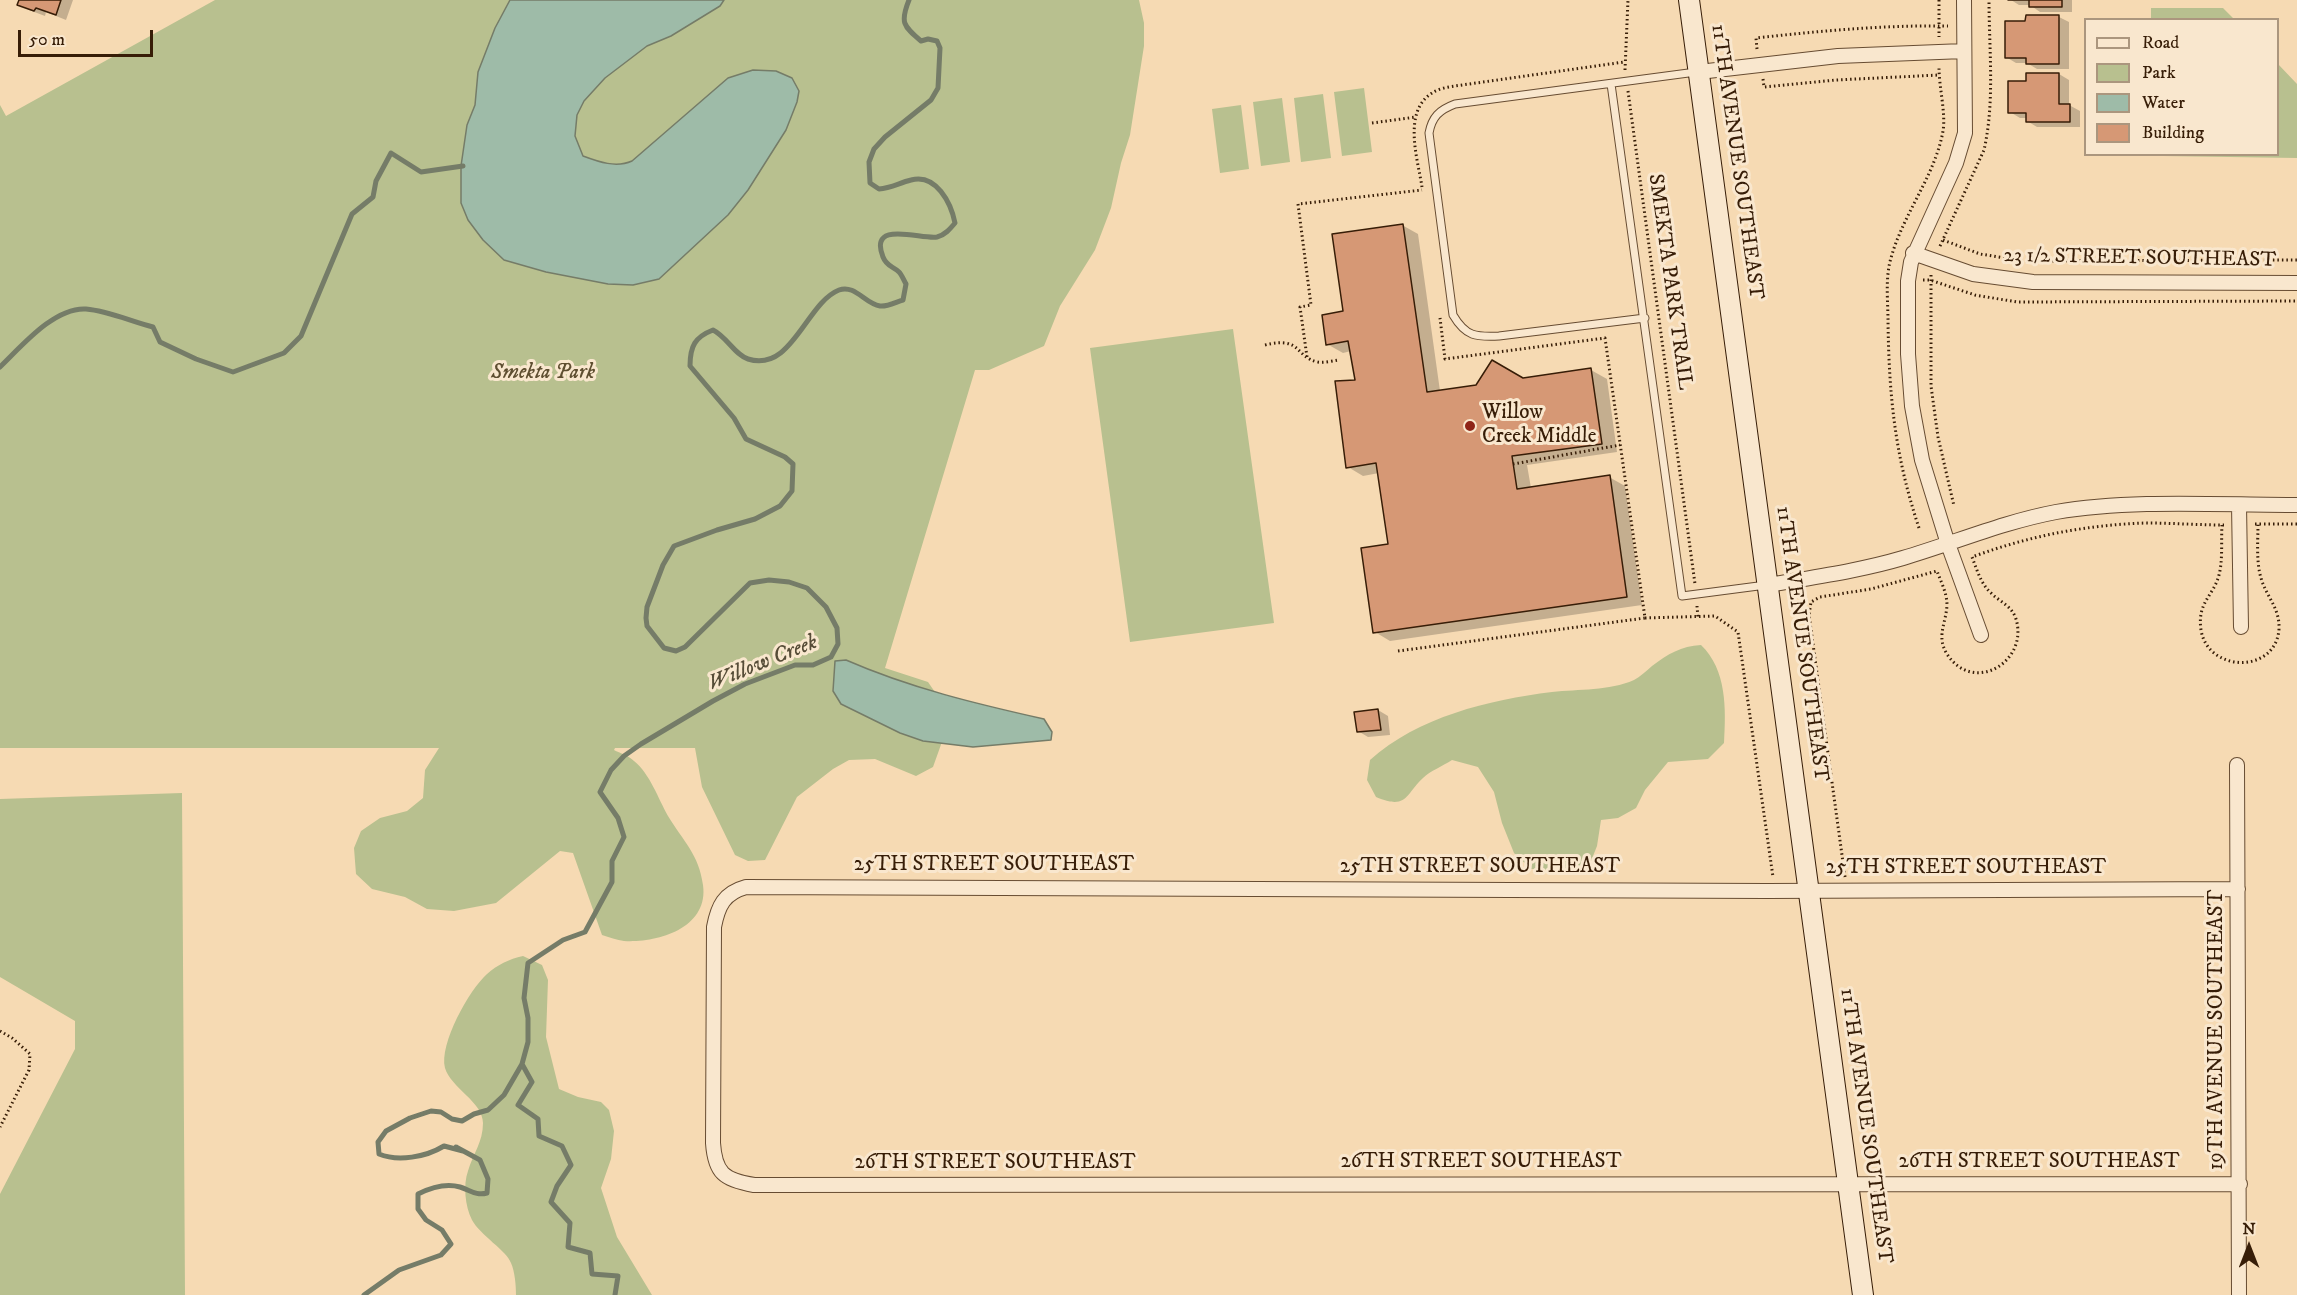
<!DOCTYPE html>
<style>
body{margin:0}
#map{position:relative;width:2297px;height:1295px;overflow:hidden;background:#f6dab3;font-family:"IM FELL DW Pica",serif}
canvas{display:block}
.legend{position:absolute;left:2084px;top:18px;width:195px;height:138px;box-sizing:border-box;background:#f9e7ce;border:2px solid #ab967e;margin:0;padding:8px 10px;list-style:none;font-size:18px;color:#371d07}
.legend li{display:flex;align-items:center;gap:12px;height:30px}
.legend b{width:30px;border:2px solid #ab967e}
.north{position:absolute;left:2219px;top:1217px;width:60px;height:60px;-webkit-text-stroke:4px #f9e7ce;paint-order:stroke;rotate:0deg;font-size:16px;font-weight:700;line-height:24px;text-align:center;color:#371d07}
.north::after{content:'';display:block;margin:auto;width:21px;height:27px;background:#371d07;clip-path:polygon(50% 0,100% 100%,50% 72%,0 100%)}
.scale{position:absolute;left:18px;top:30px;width:135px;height:27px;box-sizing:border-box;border:3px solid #371d07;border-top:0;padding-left:8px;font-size:18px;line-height:21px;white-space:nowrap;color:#371d07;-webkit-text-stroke:4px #f9e7ce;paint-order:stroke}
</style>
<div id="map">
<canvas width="2297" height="1295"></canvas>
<ul class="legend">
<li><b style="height:8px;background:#f9e7ce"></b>Road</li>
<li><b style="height:16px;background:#b8c08f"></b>Park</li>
<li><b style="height:16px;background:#9ebba8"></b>Water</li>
<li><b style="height:16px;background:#d69875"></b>Building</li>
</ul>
<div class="north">N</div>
<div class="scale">50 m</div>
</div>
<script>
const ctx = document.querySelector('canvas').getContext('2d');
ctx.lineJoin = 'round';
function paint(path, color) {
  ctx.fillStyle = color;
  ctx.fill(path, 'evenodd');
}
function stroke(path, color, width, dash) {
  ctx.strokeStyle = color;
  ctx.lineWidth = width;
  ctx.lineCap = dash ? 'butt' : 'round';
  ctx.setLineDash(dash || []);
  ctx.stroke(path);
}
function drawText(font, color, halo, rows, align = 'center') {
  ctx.font = font + ' "IM FELL DW Pica",serif';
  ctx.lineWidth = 6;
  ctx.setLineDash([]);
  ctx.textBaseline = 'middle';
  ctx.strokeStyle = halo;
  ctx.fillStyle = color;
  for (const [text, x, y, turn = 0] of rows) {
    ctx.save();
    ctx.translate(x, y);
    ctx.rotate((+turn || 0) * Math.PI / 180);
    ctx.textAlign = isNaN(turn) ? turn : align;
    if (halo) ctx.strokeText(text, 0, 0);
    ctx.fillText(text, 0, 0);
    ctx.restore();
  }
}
paint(new Path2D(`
 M215,0H1139L1144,23V46L1130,135L1121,163L1111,208L1095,250L1060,306L1044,346L989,370H975L885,668L928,682L939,698L943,739L933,767L916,776L875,759L849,760L833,769L797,797L765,860L748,861L735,855L702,787L695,748H615L614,750C620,753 629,756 634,761C650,774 658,798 668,816C683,841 699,854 703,885C709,928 658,943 624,941C617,940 609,937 602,935L573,853L560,851L496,903L454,911L427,909L405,897L372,889L356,874L354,848L361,831L380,818L407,811L423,798L425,770L439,748H0V105L6,116Z
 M2151,8H2223L2234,19H2151Z
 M2278,64L2297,84V158L2163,156L2161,155L2278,154Z
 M1364,88L1372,152L1342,156L1334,92Z
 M1323,94L1331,158L1301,162L1294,98Z
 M1282,98L1290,162L1261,166L1253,102Z
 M1241,105L1249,169L1220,173L1212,109Z
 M1233,329L1274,623L1130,642L1090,348Z
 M1701,645C1727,670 1726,709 1724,743L1708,759L1668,762L1645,790L1636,808L1618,818L1601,820L1597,846L1591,861L1581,870L1560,871L1531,869L1514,853L1502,823L1494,792L1478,767L1452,760C1443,766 1430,771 1423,778C1405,795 1407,810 1376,797L1367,780L1370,760C1418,717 1488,700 1552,692C1579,689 1609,691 1634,680C1640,677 1646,671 1652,666C1668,654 1681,646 1701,645Z
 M182,793L185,1295H0V1194L75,1049V1021L0,977V799Z
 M523,956L542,965L548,980L546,1037L559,1089L578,1097L601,1102L609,1110L614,1131L611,1159L601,1188L617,1237L652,1295H516C516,1286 515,1272 511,1263C507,1251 480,1235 472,1220C465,1206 463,1185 468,1171C473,1154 483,1142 483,1123C483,1102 451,1088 445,1068C439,1044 469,990 487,974C497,965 509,959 523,956Z`), '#b8c08f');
const water = new Path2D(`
 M510,0H724L720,6L671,36L647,46L605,78L584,101L577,115L575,136L583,156C599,162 616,168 632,161L728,78L753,70L776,71L792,78L799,91L797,102L786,130L748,190L728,215L659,279L633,285L608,284L546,272L504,260L483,240L468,220L461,203V166L467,125L475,105L478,72L495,28Z
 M846,660C910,688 977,704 1044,719L1052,732L1051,740L973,747L923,741L900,733L841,704L833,691L835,661Z`);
paint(water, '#9ebba8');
stroke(water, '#757c68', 1.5);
paint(new Path2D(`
 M20,0H73L66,20L46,12L45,16L29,10L19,4Z
 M2011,0H2072V12H2040L2030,5H2019Z
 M2059,17L2069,22V69H2037L2027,63H2016L2006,57L2027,22Z
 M2059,74L2069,80V105L2080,111V127H2037L2027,121V118H2020L2010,112L2027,83Z
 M1402,225L1418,234L1440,391L1591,370L1607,379L1617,452L1527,465L1531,488L1609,477L1625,486L1642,605L1390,641L1375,632L1390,546L1379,473L1363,476L1348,467L1357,382L1351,351L1343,353L1327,344L1345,313Z
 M1378,710L1388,716L1390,735L1368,737L1358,731Z`), '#0003');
stroke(new Path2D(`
 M0,367C21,347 54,307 86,309C109,311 132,322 153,327L160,342L196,359L233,372L284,353L301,336L352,214L373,197L376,181L391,153L421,172L463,166
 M522,1064L532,1082L518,1105L538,1119L539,1136L562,1146L571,1165L557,1186L551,1202L570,1223L568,1247L590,1253L592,1274L618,1276L615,1295
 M364,1295L399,1270L441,1255L451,1244L442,1230L426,1220L418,1209V1194C430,1188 446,1183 460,1187C470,1190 476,1196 487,1193L488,1179L480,1160L456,1147L463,1151L444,1146C426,1157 398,1162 379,1154L378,1142L386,1131L410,1118L431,1111L441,1112L452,1119L462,1121L474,1114L488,1110L504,1095L522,1064L528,1042V1018L524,998L528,963L563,940L585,932L612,882V861L624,837L618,818L600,792L611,770L624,756L641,744L713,701L745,684L795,665H813L831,657L838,644L837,628L826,607L807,588L789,582L769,580L750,583L685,647L676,651L664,648L647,626L646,618L647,607L663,565L674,546L717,530L755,519L780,506L792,491L793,464L785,457L746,439L734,418L690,366C690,346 695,337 713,330C727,337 735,355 748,359C792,373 806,303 839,290C855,284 865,304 880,306C887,307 896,302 903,300L906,284C904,281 902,275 899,272C893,266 887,267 883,257C868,219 922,240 937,237C945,235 950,229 955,223C951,203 936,173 911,180C899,183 891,188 879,189L870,183L869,162L874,149L885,137L931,100L938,88L940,48L937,41L928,39L921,41C903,26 900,22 909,0`), '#757c68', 5);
const building = new Path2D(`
 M19,0H61L56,15L36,8L34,11L17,5Z
 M2008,0H2062V7H2029V0Z
 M2026,15H2059V64H2026V58H2005V21H2025Z
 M2026,73H2059V104H2070V122H2026V113H2008V81H2026Z
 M1403,224L1427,392L1476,385L1492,360L1523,378L1591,368L1602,444L1512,456L1517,489L1610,475L1627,597L1373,633L1361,548L1388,544L1376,463L1346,468L1335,381L1355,380L1348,341L1326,345L1322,315L1343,311L1332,234Z
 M1378,709L1381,730L1357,732L1354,712Z`);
paint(building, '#d69875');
stroke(building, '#371d07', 1.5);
const lane = new Path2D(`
 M1611,84L1682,596L1766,585
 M1645,318L1499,336C1476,337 1466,337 1453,315L1429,133C1432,117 1439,110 1455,104L1696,72`);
const street = new Path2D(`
 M1964,0L1965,133L1956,163L1911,262L1908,281V354L1912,406L1922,460L1948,544L1981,635
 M1699,72L1838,56L1964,51
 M1913,253L1973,274L2033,282L2297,283
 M2239,505L2241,627
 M1769,585C1814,577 1859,571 1903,558C1954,543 2003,522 2056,512C2131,499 2220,505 2297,505
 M2237,765L2239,1295
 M2238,889L1767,891L746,887C724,893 718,906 714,927L713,1143C715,1173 724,1180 754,1185L2240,1184`);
const secondary = new Path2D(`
 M1689,0L1863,1295`);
stroke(lane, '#674c32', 9);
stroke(street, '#674c32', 16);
stroke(secondary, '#371d07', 22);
stroke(new Path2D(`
 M1939,0V37
 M1757,49L1756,38C1820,31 1883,25 1948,26
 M1625,70L1628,0
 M1763,79L1764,87L1836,80L1939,75
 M1628,91L1695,584
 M1372,123L1416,117
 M1422,187C1418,160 1402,112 1432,93C1438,89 1447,87 1455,86L1624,62
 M1943,240L1980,254L2024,261L2297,260
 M1940,246L1984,150C1995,102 1989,49 1989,0
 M1931,275V386L1938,437L1954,506
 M1923,280H1930L1975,295L2017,302L2297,301
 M1265,345C1303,336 1294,357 1318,362C1324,363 1332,361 1338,360
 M1307,357L1300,307L1311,305L1298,204L1422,190
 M1513,464L1620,445
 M2255,524H2297
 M2222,525C2221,541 2223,560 2219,575C2213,597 2197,602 2201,630C2208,673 2276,674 2279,629C2280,608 2266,596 2261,578C2256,561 2258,541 2258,524
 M1919,528C1895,456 1889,397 1888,321C1888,301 1885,278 1891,258C1903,214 1935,176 1943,131C1946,114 1939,87 1939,68
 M1697,606L1698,618
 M1645,618L1715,616L1738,632L1773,877
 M1398,651L1645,618L1605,338L1445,359L1440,318
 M1845,877L1809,615L1811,602L1820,597L1871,589L1937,571C1941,582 1947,593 1947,605C1946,624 1936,636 1947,654C1973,695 2029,662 2016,619C2012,606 2000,602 1991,593C1981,584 1977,570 1972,557C2029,536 2085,525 2146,523C2172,523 2198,525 2224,525
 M0,1031L12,1038L30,1054L29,1070L0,1127`), '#371d07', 3, [1.5, 3]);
stroke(lane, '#f9e7ce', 7);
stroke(street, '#f9e7ce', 14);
stroke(secondary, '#f9e7ce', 20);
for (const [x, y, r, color] of [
 [1470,426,6,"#8f2418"]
]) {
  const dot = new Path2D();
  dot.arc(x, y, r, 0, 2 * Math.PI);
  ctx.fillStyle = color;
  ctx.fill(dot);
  stroke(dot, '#f9e7ce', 2);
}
drawText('21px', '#371d07', '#f9e7ce', [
 ["11TH AVENUE SOUTHEAST",1736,162,82],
 ["23 1/2 STREET SOUTHEAST",2140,259,1],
 ["SMEKTA PARK TRAIL",1669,282,82],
 ["11TH AVENUE SOUTHEAST",1801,644,82],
 ["25TH STREET SOUTHEAST",994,866],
 ["25TH STREET SOUTHEAST",1480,868],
 ["25TH STREET SOUTHEAST",1966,869],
 ["19TH AVENUE SOUTHEAST",2218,1030,-90],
 ["11TH AVENUE SOUTHEAST",1865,1126,82],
 ["26TH STREET SOUTHEAST",1481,1163],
 ["26TH STREET SOUTHEAST",2039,1163],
 ["26TH STREET SOUTHEAST",995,1164]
]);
drawText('italic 21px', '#5e4e30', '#f9e7ce', [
 ["Smekta Park",543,374]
]);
drawText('21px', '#371d07', '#f9e7ce', [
 ["Willow",1482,414],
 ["Creek Middle",1482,438]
], 'left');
drawText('italic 22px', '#564c37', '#f9e7ce', [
 ["Willow Creek",763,664,-22]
]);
</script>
